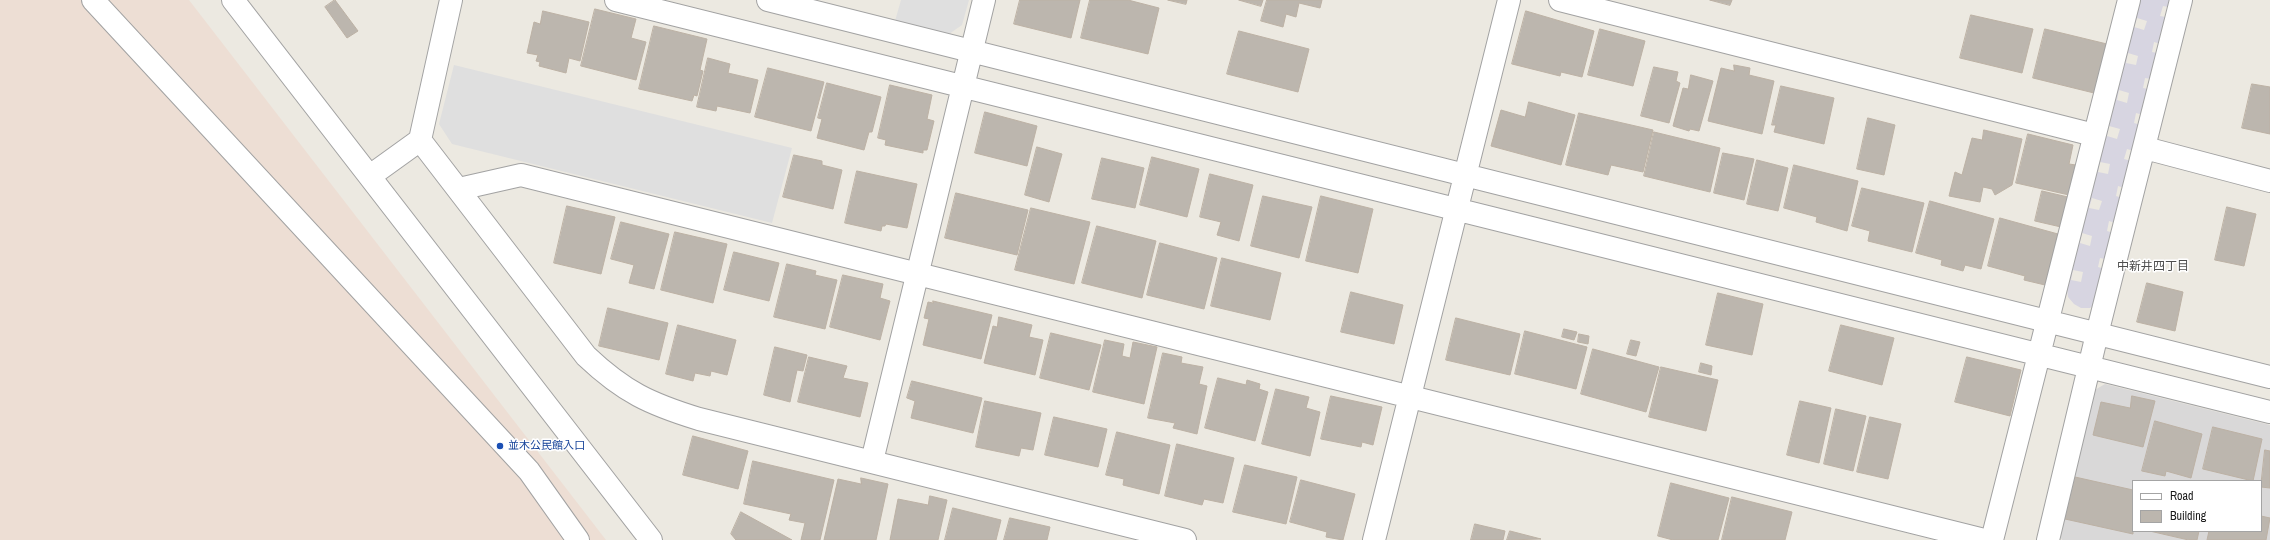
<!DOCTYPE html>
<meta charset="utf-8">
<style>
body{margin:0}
#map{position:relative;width:2270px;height:540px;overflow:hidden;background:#ece9e1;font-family:"Archivo Narrow",sans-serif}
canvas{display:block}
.legend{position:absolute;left:2132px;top:480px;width:130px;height:52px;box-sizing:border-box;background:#fff;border:1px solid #a4a4a4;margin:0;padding:5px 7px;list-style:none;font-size:12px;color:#1b1b1b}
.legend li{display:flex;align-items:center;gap:8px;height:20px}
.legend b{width:20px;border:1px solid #a4a4a4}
</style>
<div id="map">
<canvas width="2270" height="540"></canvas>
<ul class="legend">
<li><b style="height:5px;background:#fff"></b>Road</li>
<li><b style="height:11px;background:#bcb6ae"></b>Building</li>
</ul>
</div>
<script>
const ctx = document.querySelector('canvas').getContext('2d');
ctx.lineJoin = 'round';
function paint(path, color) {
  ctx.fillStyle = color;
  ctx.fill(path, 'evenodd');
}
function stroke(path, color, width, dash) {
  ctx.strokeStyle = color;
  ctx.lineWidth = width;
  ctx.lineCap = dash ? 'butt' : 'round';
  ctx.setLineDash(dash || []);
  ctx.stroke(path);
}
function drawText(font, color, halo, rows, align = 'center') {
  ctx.font = font + ' "Archivo Narrow","Noto Sans JP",sans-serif';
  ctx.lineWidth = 3;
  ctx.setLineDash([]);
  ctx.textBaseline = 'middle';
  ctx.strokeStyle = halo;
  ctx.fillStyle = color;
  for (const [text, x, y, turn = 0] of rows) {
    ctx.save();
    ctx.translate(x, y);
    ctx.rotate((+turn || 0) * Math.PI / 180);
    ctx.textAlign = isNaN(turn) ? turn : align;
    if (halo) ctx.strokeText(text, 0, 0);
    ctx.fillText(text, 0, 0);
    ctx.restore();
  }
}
paint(new Path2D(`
 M2105,384L2270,425V540H2062L2059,534L2093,391ZM2133,481H2261V531H2133Z`), '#d9d8d8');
paint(new Path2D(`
 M0,0H189L606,540H0Z`), '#edded4');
paint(new Path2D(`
 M901,0H969L962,25L949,34L895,21Z
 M454,65L792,148L772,223L452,144L439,124Z`), '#dfdfdf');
paint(new Path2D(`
 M2139,0H2176L2102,298L2090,308H2081L2074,304L2068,297L2067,289ZM2163,6L2173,8L2171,18L2160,16ZM2137,18L2147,21L2144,30L2134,27ZM2154,42L2164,45L2162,54L2152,52ZM2128,53L2138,56L2136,65L2126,63ZM2145,78L2156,80L2153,90L2143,88ZM2119,90L2129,93L2127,103L2117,100ZM2136,113L2147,116L2144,126L2134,123ZM2109,126L2120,129L2117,139L2107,136ZM2127,149L2137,152L2135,162L2124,159ZM2100,162L2110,164L2108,174L2098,172ZM2118,186L2128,189L2126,199L2116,196ZM2092,198L2102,201L2099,210L2089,208ZM2109,221L2119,224L2117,234L2107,231ZM2082,233L2092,236L2090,246L2080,243ZM2100,258L2110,260L2108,270L2098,267ZM2073,270L2083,272L2081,282L2071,280Z`), '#d7d5e1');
const building = new Path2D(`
 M335,0L358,31L347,38L325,7Z
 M1020,0H1080L1071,38L1014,24Z
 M1090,0H1128L1159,8L1148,54L1081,38Z
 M1168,0H1187L1186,4Z
 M1239,0H1263L1261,6Z
 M1267,0H1322L1320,8L1299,3L1296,17L1286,14L1283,27L1261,21Z
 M1710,0H1732L1730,5Z
 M595,9L636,19L631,38L646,42L636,80L581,66Z
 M543,11L589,22L580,61L569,58L566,73L539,66L540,62L536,61L538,55L527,53L534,22L540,24Z
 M1526,11L1594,31L1582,77L1561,72L1560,76L1512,64Z
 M1971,15L2033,29L2022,73L1960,58Z
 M654,26L707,39L700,70L703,71L697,96L694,95L692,101L639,89Z
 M1600,29L1645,41L1633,86L1588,75Z
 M2045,29L2107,44L2094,93L2033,78Z
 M1239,31L1309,49L1298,92L1227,74Z
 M708,58L730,64L728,73L758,80L750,113L717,106L716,111L697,107Z
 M1734,65L1750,68L1749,75L1774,81L1762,134L1708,121L1721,68L1734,71Z
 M1654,67L1678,72L1676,81L1680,83L1669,123L1641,116Z
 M768,68L824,82L811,131L755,117Z
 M1691,75L1713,81L1699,131L1690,129L1689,131L1673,126L1683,88L1688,89Z
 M827,83L881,97L872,132H869L864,150L817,138L822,119L818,118Z
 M2252,84L2270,87V134L2242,128Z
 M890,85L932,95L927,119L934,121L927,150H923V153L885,145L886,140L878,138Z
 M1781,86L1834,98L1824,144L1774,132L1776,125H1772Z
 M1529,102L1575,115L1561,165L1491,146L1501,110L1525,117Z
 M985,112L1037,126L1027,166L975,153Z
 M1579,113L1653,130L1643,172L1611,165L1608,175L1566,165Z
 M1868,118L1895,125L1884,175L1857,169Z
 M1984,130L2022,139L2012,185L1995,195L1992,189L1983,187L1980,202L1949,196L1955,172L1962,175L1972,138L1982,140Z
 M1654,132L1720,148L1710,192L1644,176Z
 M2028,134L2073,145L2069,164L2076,165L2069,195L2016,183Z
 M1037,147L1062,154L1049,202L1025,195Z
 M1723,153L1754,159L1744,200L1714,193Z
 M794,155L822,161V165L842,170L833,209L783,197Z
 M1152,157L1199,169L1187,217L1140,205Z
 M1102,158L1144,168L1135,208L1092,199Z
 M1757,160L1788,168L1778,211L1747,204Z
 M1794,165L1858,181L1847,231L1816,222L1817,217L1784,208Z
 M857,171L917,184L907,228L886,224L885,226H882L881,231L845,223Z
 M1210,174L1253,185L1239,241L1217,235L1221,222L1200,217Z
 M1862,188L1924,203L1912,252L1868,241L1870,231L1852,226Z
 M2042,191L2068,197L2061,227L2035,221Z
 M956,193L1028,210L1017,255L945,238Z
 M1263,196L1312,207L1299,258L1251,246Z
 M1321,196L1373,209L1358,273L1306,261Z
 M1930,201L1994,219L1981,269L1965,265L1963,271L1941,265L1942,260L1916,253Z
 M567,206L615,217L601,274L554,263Z
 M2227,207L2256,214L2244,266L2215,260Z
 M1031,208L1090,222L1074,284L1015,270Z
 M2000,218L2058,234L2045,285L2024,280L2025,276L1988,266Z
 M621,222L669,234L654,289L629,283L634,265L611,259Z
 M1097,226L1156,241L1142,298L1082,283Z
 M675,232L727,244L713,303L661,290Z
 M1160,243L1217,258L1204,309L1147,295Z
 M734,252L779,263L769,301L724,290Z
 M1222,258L1281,273L1270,320L1211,306Z
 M787,264L816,271L815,275L837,280L825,329L774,317Z
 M843,275L883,284L880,298L890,301L880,340L830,327Z
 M2147,283L2183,292L2175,331L2137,322Z
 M1351,292L1403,305L1394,344L1341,332Z
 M1718,293L1763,304L1752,355L1706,345Z
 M933,301L992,315L981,359L923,345L929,319L924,318L928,302L933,303Z
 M608,308L668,323L659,360L599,346Z
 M999,317L1032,325L1029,337L1043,340L1035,375L984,363L993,326L997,327Z
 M1456,318L1520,334L1510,375L1446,360Z
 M678,325L736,340L727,375L711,371L710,376L695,373L693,381L666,374Z
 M1841,325L1894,338L1882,385L1829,371Z
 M1564,329L1577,332L1574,340L1562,337Z
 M1525,331L1587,347L1576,389L1515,374Z
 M1051,333L1101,345L1089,390L1040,378Z
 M1579,334L1589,336L1588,344L1578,342Z
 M1105,340L1124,344L1122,356L1130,358L1133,342L1157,347L1144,404L1093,392Z
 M1631,340L1640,342L1636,356L1627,354Z
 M775,347L807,355L803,371L797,370L790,402L764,395Z
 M1593,349L1659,367L1646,412L1581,394Z
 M1163,353L1182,357L1181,363L1203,367L1199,384L1207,386L1197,434L1173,428L1175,423L1148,418Z
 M809,357L847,366L843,378L868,383L860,417L798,402Z
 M1967,357L2021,370L2010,416L1955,402Z
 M1701,363L1712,366L1711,375L1699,372Z
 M1661,367L1718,380L1706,431L1649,417Z
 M1218,378L1246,385L1247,380L1260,384L1259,389L1268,392L1255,441L1205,428Z
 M912,381L982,398L973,433L911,418L915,401L907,398Z
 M1276,389L1309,397L1306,408L1320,412L1310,456L1262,444Z
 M1331,396L1382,407L1373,445L1362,442L1361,447L1321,439Z
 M2132,396L2155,401L2143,447L2093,435L2101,402L2130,408Z
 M985,401L1041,413L1033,450L1021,448L1019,456L976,447Z
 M1800,401L1831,408L1819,463L1787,455Z
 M1836,409L1866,416L1853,471L1824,464Z
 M1054,417L1107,429L1098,467L1045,455Z
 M1870,417L1901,424L1888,479L1857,472Z
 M2155,421L2202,434L2191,478L2166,471L2165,476L2142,471Z
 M2213,427L2262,439L2253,481L2203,469Z
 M1117,432L1170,445L1159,494L1123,485L1124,479L1106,475Z
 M693,436L748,451L738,489L683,475Z
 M1177,444L1234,458L1223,503L1204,499L1202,505L1165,496Z
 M2265,450L2270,451V488L2261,487Z
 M753,461L834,480L820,540H801L805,523L789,520L791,514L744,504Z
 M1245,465L1297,477L1286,524L1233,512Z
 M2075,477L2133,490V534L2065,519Z
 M861,478L888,484L876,540H824L838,479L861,484Z
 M1301,480L1355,494L1343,540L1326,537L1327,532L1290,522Z
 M1671,483L1729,498L1718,540H1673L1658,536Z
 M930,496L947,500L938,540H890L898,499L928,505Z
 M1732,497L1792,512L1785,540H1722Z
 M953,508L1001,520L996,540H945Z
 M741,512L792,540H736L731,534Z
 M2261,516L2270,518L2266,540H2207L2209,531H2261Z
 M1010,518L1050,527L1047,540H1004Z
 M1475,524L1505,531L1503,540H1471Z
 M1510,531L1541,539L1507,540Z
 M2150,531H2199L2197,540H2189Z`);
paint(building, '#bcb6ae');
stroke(building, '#bcb1a4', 1);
const minor = new Path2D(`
 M93,0L529,471L578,540
 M233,0L651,540
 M616,0C1168,135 1718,277 2270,412
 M768,0L2270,377
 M1560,0L2094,135
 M420,140L586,356C624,392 650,404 699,419L1185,540
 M2145,148L2270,181
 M370,176L420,140L451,0
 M459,189L521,175L1984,540
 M872,461L984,0
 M1374,540L1509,0
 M1992,540L2129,0
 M2048,540L2097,334L2181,0`);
stroke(minor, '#a2a2a2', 24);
stroke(minor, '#fff', 22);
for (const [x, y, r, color] of [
 [500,446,4,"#1a4fb4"]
]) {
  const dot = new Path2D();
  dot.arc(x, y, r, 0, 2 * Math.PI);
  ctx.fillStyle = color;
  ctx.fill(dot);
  stroke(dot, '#fff', 1.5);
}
drawText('11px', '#164399', '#fff', [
 ["並木公民館入口",508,446]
], 'left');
drawText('12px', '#4e4e4e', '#fff', [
 ["中新井四丁目",2153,267]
]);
</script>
